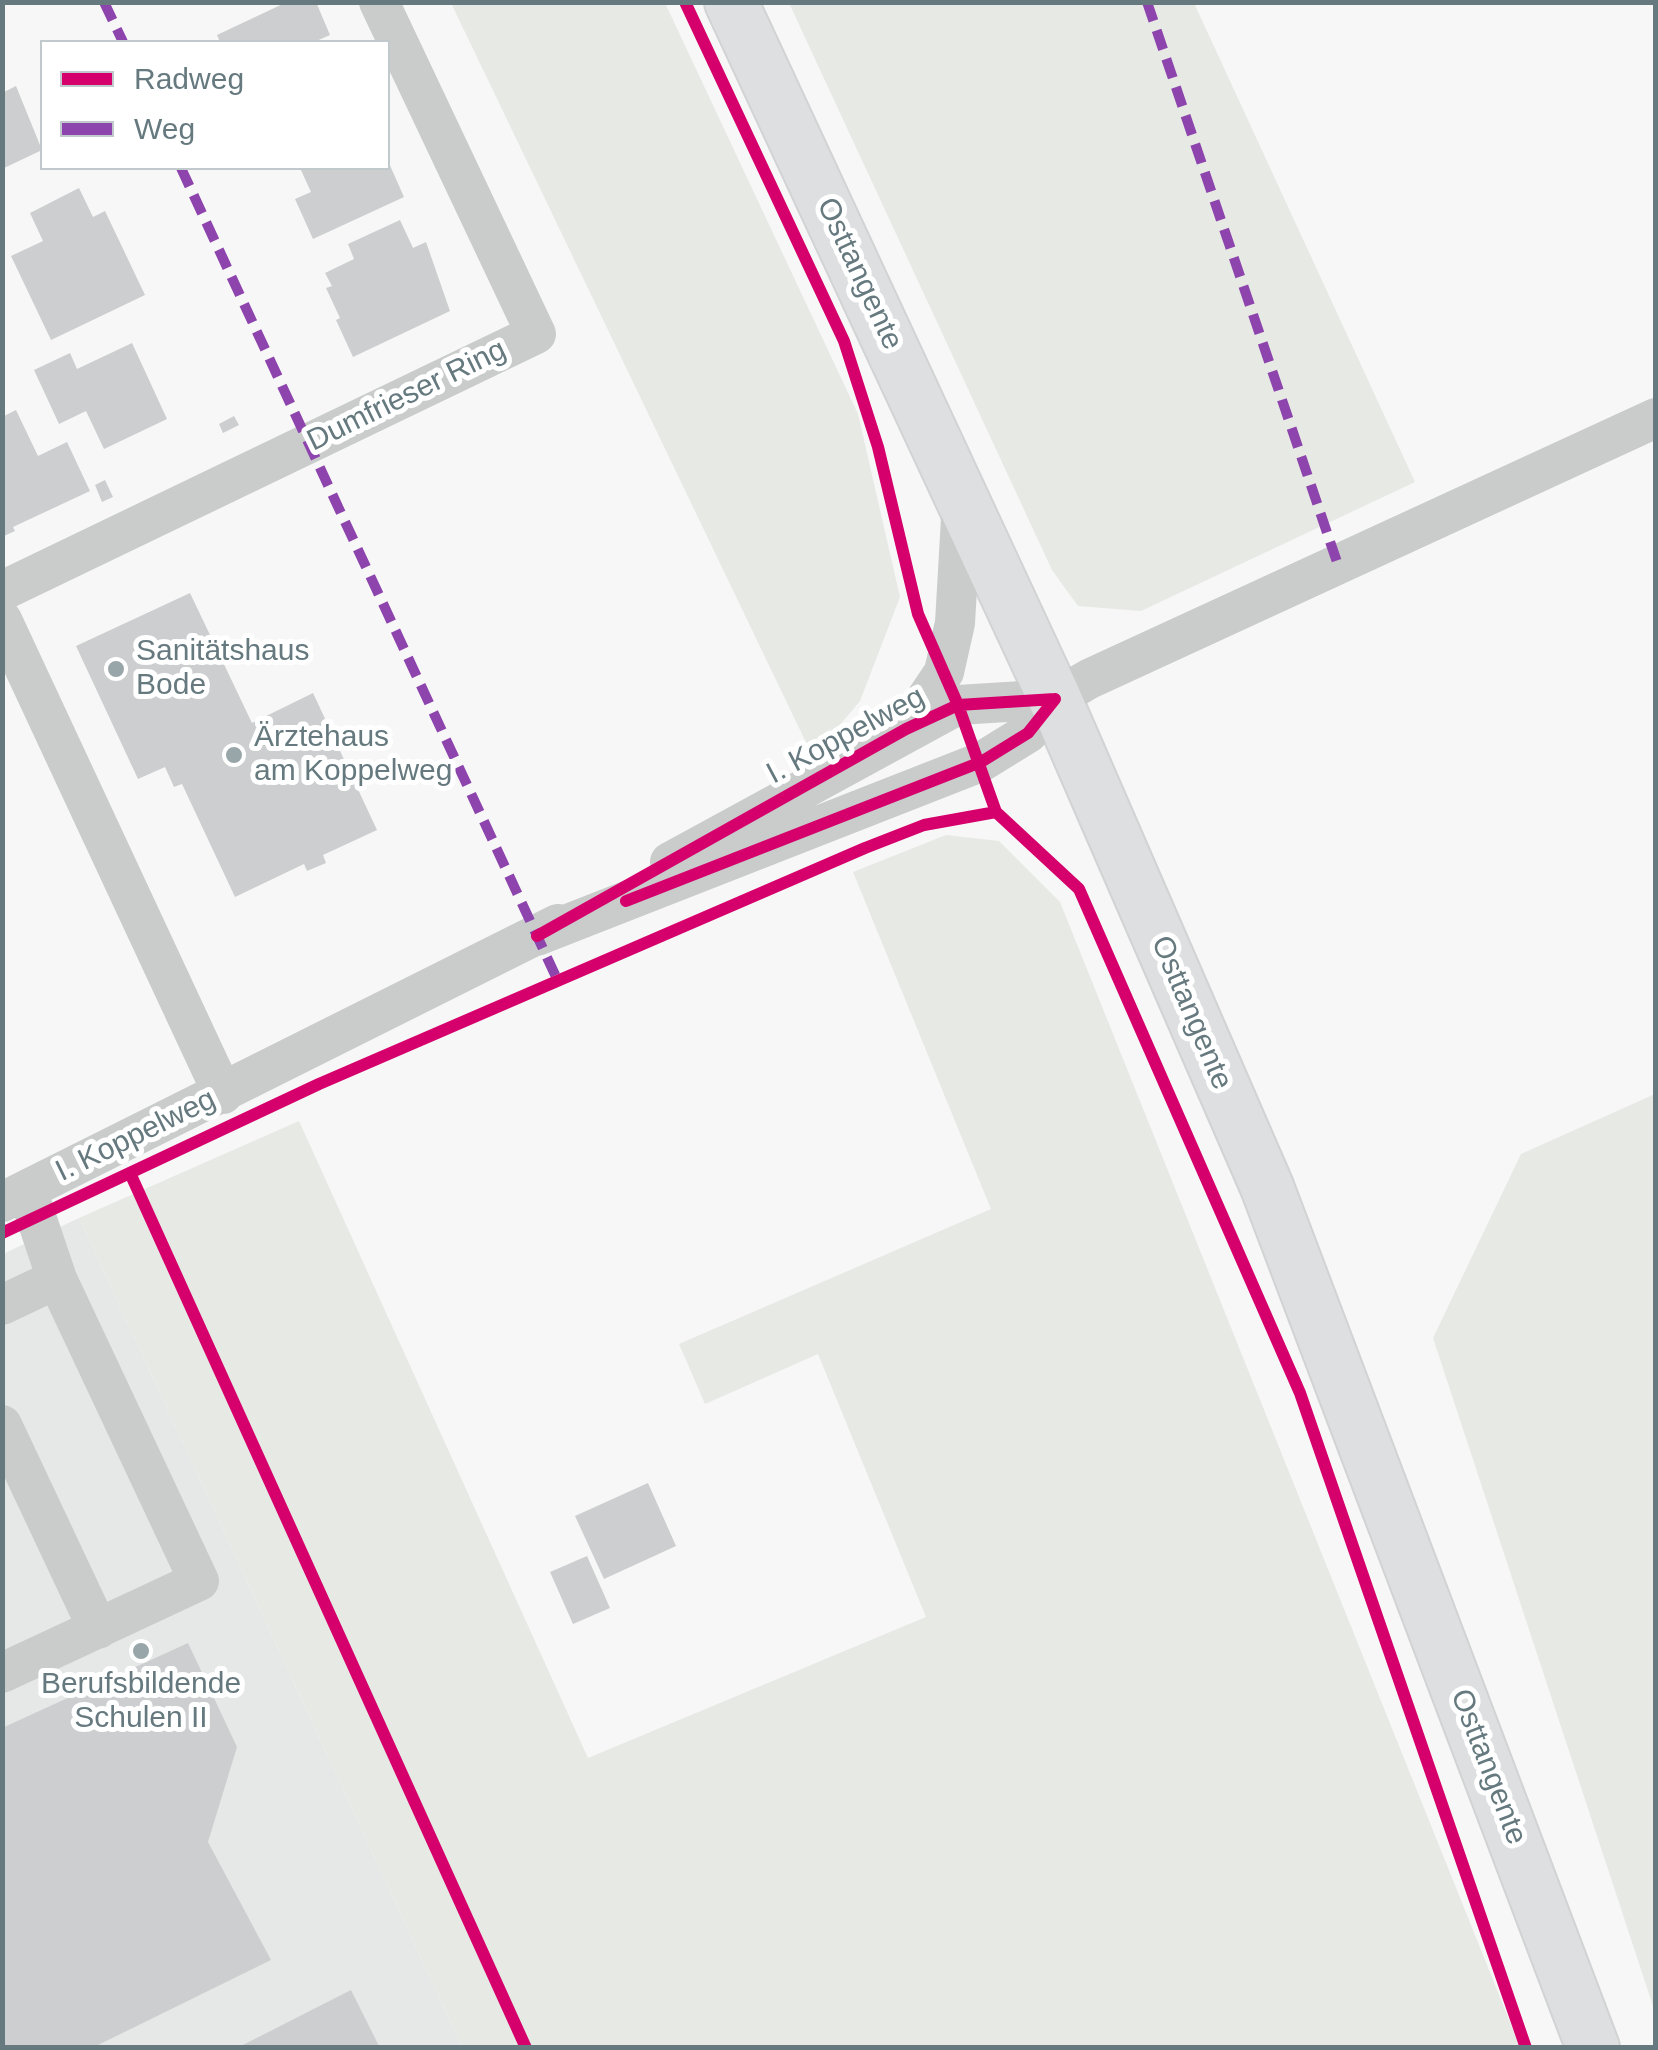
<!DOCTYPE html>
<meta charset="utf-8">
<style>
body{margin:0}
#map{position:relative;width:1658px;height:2050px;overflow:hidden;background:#f7f7f7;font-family:Arial,sans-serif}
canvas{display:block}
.frame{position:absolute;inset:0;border:5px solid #65797f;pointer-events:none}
.legend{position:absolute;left:40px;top:40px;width:350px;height:130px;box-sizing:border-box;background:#fff;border:2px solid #c1c9cc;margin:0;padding:12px 18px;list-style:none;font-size:30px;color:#65797f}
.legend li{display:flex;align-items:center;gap:20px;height:50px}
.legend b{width:50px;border:2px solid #c1c9cc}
</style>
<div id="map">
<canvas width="1658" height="2050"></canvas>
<div class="frame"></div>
<ul class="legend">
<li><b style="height:12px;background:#d6006c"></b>Radweg</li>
<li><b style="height:12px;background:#8e44ad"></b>Weg</li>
</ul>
</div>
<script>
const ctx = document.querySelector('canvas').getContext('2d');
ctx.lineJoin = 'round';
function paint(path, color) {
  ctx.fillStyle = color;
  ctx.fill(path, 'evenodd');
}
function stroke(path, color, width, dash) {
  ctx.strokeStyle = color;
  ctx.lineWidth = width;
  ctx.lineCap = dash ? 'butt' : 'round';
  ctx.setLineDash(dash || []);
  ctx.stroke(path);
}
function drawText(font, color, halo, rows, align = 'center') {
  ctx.font = font + ' Arial,sans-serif';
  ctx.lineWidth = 10;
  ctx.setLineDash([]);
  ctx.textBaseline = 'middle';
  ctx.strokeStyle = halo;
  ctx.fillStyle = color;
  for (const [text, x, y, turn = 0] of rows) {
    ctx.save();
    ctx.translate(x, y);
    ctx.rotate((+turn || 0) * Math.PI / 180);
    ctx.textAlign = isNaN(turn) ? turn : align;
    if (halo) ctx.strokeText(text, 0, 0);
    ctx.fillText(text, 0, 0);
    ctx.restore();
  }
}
paint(new Path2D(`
 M79,1218L462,2047L3,2048V1254Z`), '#e6e8e7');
paint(new Path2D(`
 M451,3H665L858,414L900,597L860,701L813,757Z
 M789,3H1194L1415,482L1141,611L1078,606L1052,570Z
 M946,835L999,841L1060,902L1520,2047H462L79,1218L299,1121L588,1758L926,1617L818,1354L705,1404L679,1344L991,1209L853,872Z
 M1655,1094V2012L1433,1338L1521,1154Z`), '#e6e9e4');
paint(new Path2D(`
 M287,2H316L330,35L314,42H220L217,35Z
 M16,86L42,150L2,169V93Z
 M388,161L404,197L313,239L295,199L311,192L300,168H388Z
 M79,188L93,217L105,211L145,295L51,340L11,256L43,241L30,213Z
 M400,220L413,248L426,242L450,311L353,357L336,320L340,318L326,288L332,286L325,273L354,259L348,244Z
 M132,343L167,419L104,449L86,411L59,424L34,370L70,353L77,369Z
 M16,410L38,456L67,442L90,491L13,527L15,531L2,537V417Z
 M234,416L239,425L223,433L219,424Z
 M105,480L113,497L102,502L95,485Z
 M190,593L252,723L313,693L377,830L323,855L326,863L307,871L304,864L235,897L182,784L174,787L165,767L138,779L76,646Z
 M648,1483L676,1546L604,1579L575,1516Z
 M587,1556L610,1608L573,1624L550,1572Z
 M188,1643L237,1747L208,1842L271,1960L92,2048H2V1728Z
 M351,1990L380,2048H237Z`), '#cccecf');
const major = new Path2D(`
 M731,2L1055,699L1267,1187L1593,2048`);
stroke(major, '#d2d3d4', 56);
stroke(new Path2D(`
 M958,819L996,812
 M486,1010L626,950
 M133,1179L526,2048`), '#c7c8c9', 6, [5, 5]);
stroke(new Path2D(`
 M2,591L536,334L379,2
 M2,620L223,1094
 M908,726L944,672L955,623L962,501
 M670,862L958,705L1055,699
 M537,936L981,762L1028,733L1055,699L1089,679L1656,418
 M2,1202L558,924
 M2,1305L57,1279
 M2,1425L98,1629
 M2,1673L199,1581L57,1279L27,1190`), '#cacccc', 40);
stroke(major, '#dedfe0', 52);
stroke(new Path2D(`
 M104,2L123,42
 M1147,2L1338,565
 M181,168L557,979`), '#8e44ad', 10, [20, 10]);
stroke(new Path2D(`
 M685,2L844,341L878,447L918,614L958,705L996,812L1079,889L1300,1393L1526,2048
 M626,901L981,762L1028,733L1055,699
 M537,936L906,729L958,705L1055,699
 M130,1173L526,2048
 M2,1233L319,1084L865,848L924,825L996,812`), '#d6006c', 12);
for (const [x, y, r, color] of [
 [116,669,10,"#98a5a9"],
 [234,755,10,"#98a5a9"],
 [141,1651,10,"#98a5a9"]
]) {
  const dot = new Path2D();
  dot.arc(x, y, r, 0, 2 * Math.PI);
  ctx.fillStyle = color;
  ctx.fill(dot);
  stroke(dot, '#fff', 4);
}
drawText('30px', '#65797f', '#fff', [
 ["Osttangente",859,274,65],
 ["Dumfrieser Ring",407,396,-26],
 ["I. Koppelweg",846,736,-28],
 ["Osttangente",1191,1013,67],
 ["I. Koppelweg",136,1136,-26],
 ["Osttangente",1488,1767,69]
]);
drawText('30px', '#65797f', '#fff', [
 ["Sanitätshaus",136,652],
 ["Bode",136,686],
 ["Ärztehaus",254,738],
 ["am Koppelweg",254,772],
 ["Berufsbildende",141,1685,"center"],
 ["Schulen II",141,1719,"center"]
], 'left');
</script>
